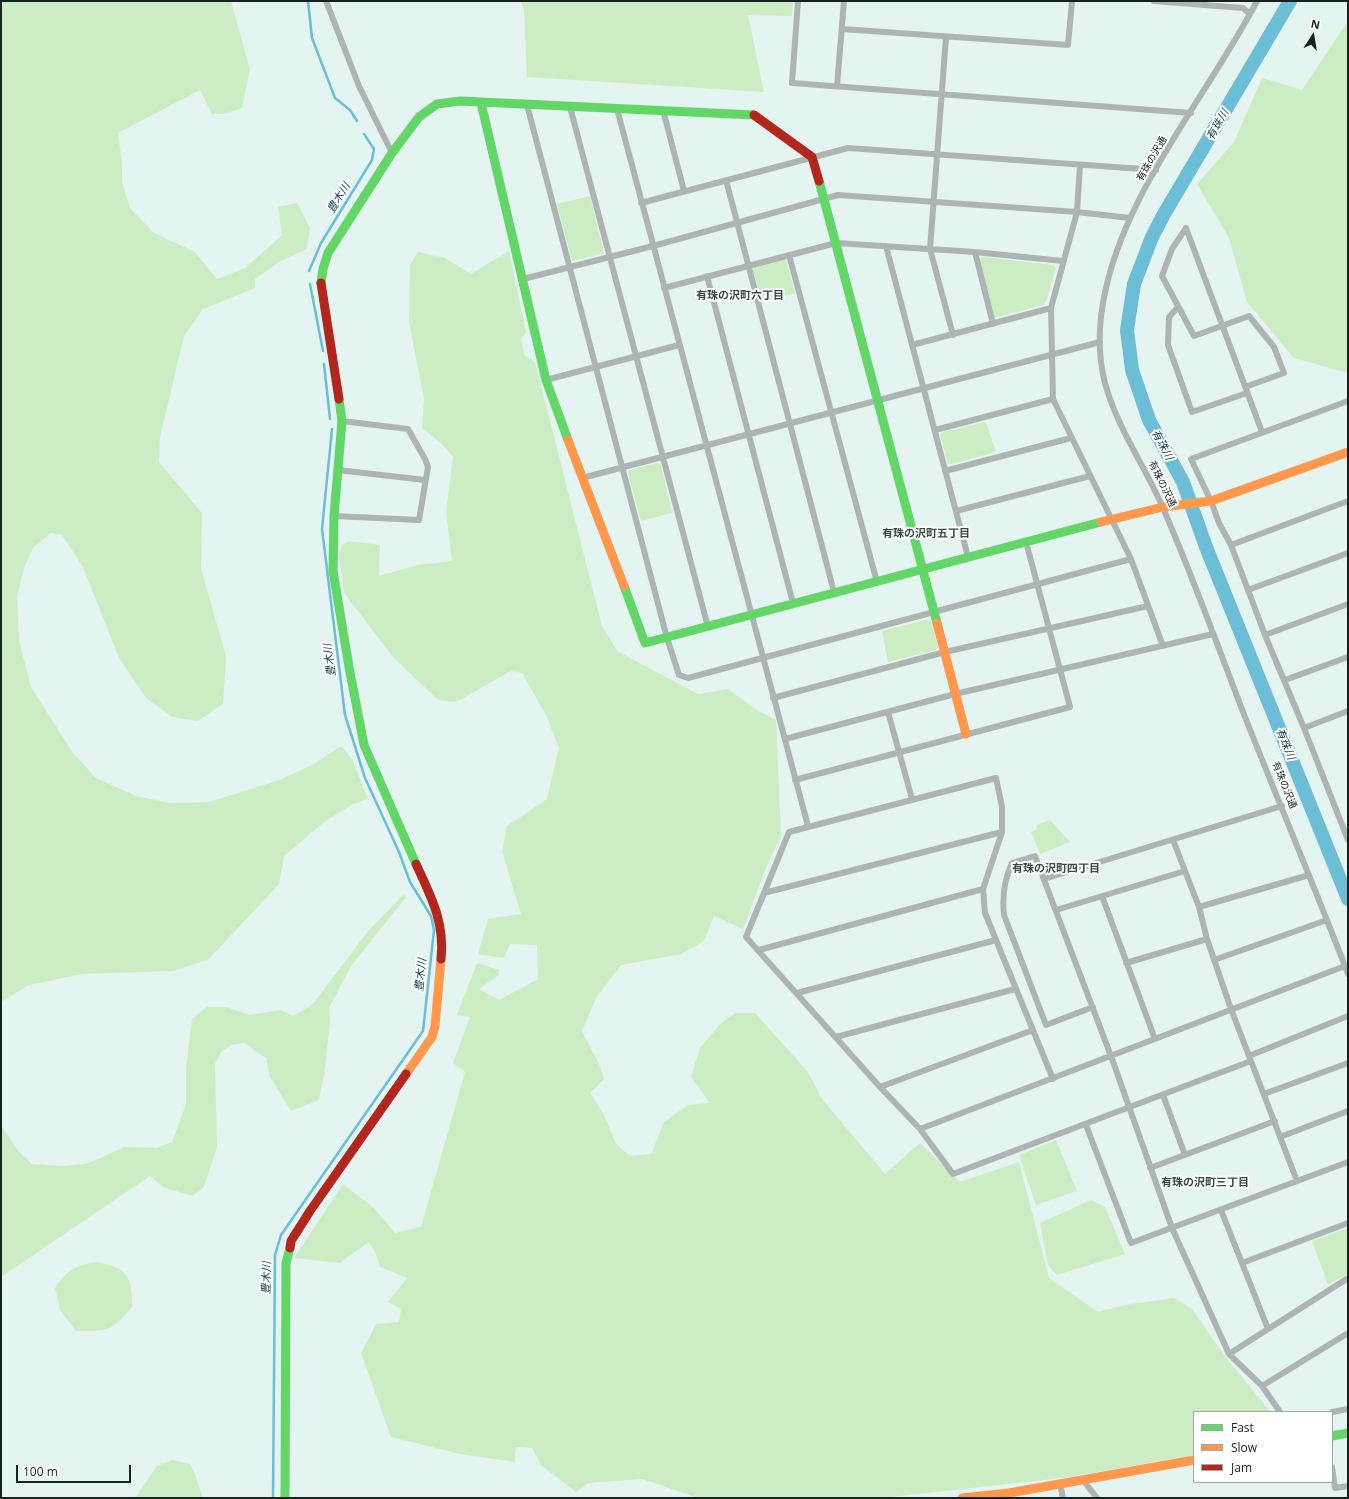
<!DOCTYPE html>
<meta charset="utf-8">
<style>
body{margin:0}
#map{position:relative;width:1349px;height:1499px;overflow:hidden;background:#e4f4f0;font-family:"Open Sans",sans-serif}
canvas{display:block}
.frame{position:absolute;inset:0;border:2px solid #17211f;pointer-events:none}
.legend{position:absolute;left:1193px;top:1411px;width:140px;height:72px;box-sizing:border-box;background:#fff;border:1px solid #a2a6a5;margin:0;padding:5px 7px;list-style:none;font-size:12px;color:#17211f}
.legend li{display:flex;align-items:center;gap:8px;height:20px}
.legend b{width:20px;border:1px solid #a2a6a5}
.north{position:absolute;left:1293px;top:16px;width:40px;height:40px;-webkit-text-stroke:3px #fff;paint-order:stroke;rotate:12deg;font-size:11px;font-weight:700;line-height:16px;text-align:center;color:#17211f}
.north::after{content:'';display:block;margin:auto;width:14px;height:18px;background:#17211f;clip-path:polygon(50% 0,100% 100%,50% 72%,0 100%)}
.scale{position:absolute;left:16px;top:1465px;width:115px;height:18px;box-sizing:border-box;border:2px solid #17211f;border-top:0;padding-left:5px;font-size:12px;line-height:14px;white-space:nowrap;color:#17211f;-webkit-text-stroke:3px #fff;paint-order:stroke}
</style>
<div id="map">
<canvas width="1349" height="1499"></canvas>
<div class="frame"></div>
<ul class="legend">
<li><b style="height:5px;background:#63d668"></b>Fast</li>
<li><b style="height:5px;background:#ff974d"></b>Slow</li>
<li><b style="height:5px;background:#b3261e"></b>Jam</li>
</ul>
<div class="north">N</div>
<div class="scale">100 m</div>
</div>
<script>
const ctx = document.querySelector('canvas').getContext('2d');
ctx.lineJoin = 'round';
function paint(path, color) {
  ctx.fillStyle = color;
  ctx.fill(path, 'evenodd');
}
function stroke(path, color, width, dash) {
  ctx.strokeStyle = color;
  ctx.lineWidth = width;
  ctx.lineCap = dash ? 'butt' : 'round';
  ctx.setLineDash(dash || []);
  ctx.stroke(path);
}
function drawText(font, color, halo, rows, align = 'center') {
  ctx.font = font + ' "Open Sans","Noto Sans JP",sans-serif';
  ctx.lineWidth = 4;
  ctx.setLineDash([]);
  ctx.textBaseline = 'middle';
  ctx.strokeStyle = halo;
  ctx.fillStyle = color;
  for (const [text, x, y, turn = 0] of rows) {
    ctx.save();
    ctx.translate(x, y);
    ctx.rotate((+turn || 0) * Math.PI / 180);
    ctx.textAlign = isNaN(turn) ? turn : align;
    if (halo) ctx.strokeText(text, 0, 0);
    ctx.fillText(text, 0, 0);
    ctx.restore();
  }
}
paint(new Path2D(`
 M1,1H231L250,70L242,108L223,114H212L200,90L118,133L122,163V182L130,208L154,233L195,252L217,279L245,268L282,235L278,207L297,203L310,228L307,249L279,262L255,279V288L203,309L184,336L160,437L159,462L202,513L201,569L226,656L223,704L198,721L172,717L146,698L119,658L83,567L62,535L51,533L33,548L24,568L17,597L19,640L31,687L73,753L96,778L136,796L170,803L209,802L280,780L314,764L341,746L352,759L368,799L353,804L324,822L284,856L279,884L209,959L173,971L82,974L29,985L1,1002Z
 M521,1H793L792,16L748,15L764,92L527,77L524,11Z
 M1348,21V373L1294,358L1247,302L1229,238L1197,184L1234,142L1262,78L1302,90Z
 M590,196L604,253L572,261L557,204Z
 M509,251L526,332L521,339L524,355L535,362L602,626L617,651L698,694L728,689L755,709L776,720L781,836L765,870L743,929L714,916L704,941L681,954L621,965L596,998L582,1031L600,1066L604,1079L590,1093L603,1113L616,1144L630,1156L651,1154L664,1122L688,1105L710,1103L691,1077L700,1048L720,1024L735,1013H755L808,1072L822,1099L885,1174L920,1143L960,1182L1019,1162L1049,1278L1098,1312L1125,1305L1174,1298L1192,1309L1226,1358L1271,1412H1194V1455L1062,1478L882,1498H698L642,1479L589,1483L576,1492L541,1465L532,1448L516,1447L515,1462L460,1454L391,1437L361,1353L376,1324L399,1322L401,1309L388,1302L407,1278L380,1267L375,1252L369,1242L339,1263L294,1258L343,1184L374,1208L395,1233L421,1227L465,1072L453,1063L470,1017L457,1015L477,963L499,970V975L479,989L499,1000L538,979L537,945L510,944L504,958L478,954L488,919L521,914L502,851L507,826L547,799L559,748L546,715L522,673L511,671L456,702L438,700L393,657L344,593L339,554L342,545L349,541L380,545L379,576L418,565L452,561L446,512L453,457L442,444L422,428L424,400L409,322L410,265L418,252L445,258L471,274Z
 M982,257L1053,265L1056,268L1046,301L1043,305L994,318L979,260Z
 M783,259L786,261L795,293L762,302L753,270L754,267Z
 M986,422L996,452L951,464L948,463L940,435L942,432Z
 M657,463L661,465L672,513L641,521L628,473L629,470Z
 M926,620L931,621L938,647L936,650L888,662L882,631Z
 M1050,820L1070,842L1040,854L1031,832L1037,829L1036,825Z
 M403,895L406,897L351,966L329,1008L330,1022L324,1076L319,1100L291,1111L270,1077L266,1058L244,1043L231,1045L221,1052L215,1064L217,1147L204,1187L193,1196L165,1188L150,1176L1,1277V1125L18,1151L32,1164L63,1166L86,1164L125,1147L156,1148L172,1142L186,1104V1068L192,1019L207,1007H226L249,1015L281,1010L293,1016L312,1005L369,930Z
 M1056,1140L1077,1191L1036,1205L1019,1155Z
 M1091,1200L1105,1207L1125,1254L1057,1275L1048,1265L1040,1223Z
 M1348,1228V1274L1328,1285L1312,1241Z
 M97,1262C128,1268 132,1276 132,1307C111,1332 108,1331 76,1331L60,1310L55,1288C67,1270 75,1265 97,1262Z
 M173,1460L190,1464L195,1474L203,1498H135L157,1466Z`), '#ccedc3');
stroke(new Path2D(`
 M308,1L312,38L335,98L350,110L357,121
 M309,271L321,243L372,160L374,149L364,134
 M310,284L323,351
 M324,364L330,419
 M273,1498L275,1255L281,1235L423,1031L434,930L431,916L410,882L399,852L365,778L345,715L322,529L332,429`), '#6cbed7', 2.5);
stroke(new Path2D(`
 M1290,1L1164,214L1152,237L1134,284L1127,330L1132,370L1149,420L1183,482L1206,547L1348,899`), '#6cbed7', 14);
stroke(new Path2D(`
 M326,1L359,86L392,153
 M798,1L792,83L1191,113
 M1154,1L1243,8L1250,14
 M1257,1C1209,93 1129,186 1106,288C1099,318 1097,352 1105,383C1117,428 1145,466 1163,508C1193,577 1218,647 1245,717C1279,803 1315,888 1348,974
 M842,29L1068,45L1072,1
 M946,37L930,249L953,335
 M837,86L844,1
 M527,105L667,638L679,675L688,678L1131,559
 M570,107L708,627
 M617,109L808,826
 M663,110L684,191
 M1080,165L1077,212L1051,308L1053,399L1131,559L1163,646
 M726,180L834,592
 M641,203L848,148L1156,170
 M1186,228L1172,249L1162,276L1194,336L1249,316L1274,347L1284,373L1245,387
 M1186,228L1262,432
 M886,246L968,557
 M975,252L993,324
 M789,255L877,582
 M707,276L793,603
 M523,279L653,246L838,195L1077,212L1130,218
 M664,288L836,243L975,252L1063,261
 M1178,307L1169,317L1168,345L1192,412L1247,393
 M912,345L1051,308
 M546,380L679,345
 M1348,401L1191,459L1211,501L1219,523L1231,545L1265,635L1304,728L1348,840
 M935,430L1053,399
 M338,470L425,480
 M945,471L1071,438
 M582,478L1100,342
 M956,511L1090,476
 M334,516L419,520L428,467L425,459L408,429L342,421
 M1231,545L1348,501
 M1248,590L1348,553
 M1265,635L1348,604
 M1285,680L1348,657
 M773,698L945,652L1148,606
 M888,712L912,799
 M1304,728L1348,711
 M785,739L955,694L1213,634
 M795,780L1070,707L1026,542
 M1173,840L1199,907L1207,939L1231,1009L1297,1181
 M1044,879L1282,806
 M764,893L1002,832
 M1102,896L1155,1039
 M1199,907L1309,875
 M1056,910L1185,871
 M759,950L983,889
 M1214,960L1327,920
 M1126,963L1207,939
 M797,993L996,940
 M1093,1007L1046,1025L1004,915C1002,896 1004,880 1012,863L1035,856L1111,1056L1172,1228L1229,1354L1262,1386L1280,1412
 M836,1037L1015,989
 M1249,1056L1348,1016
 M1053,1079L985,913L983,889L1002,832V807L996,778L789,832L746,937L880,1087L920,1129L953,1174L1251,1061
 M880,1087L1033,1030
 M1264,1094L1348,1063
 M1163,1095L1185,1155
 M1086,1125L1131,1243L1348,1162
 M920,1129L1345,966
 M1280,1137L1348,1111
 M1150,1168L1275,1121
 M1221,1210L1268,1329
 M1242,1263L1348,1223
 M1229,1354L1348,1278
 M1262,1386L1348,1333
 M1332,1412L1348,1409
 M1332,1467L1335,1488L1348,1486
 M1082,1479L1097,1498
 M1060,1484L1063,1498`), '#aeb4b4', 6);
stroke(new Path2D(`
 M481,103L546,380L568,440
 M819,181L937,623
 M321,283L323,269L328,253L392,153L419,117L437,104L460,101L754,115
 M339,399L342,421L334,516L333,571L349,667L364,745L416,864
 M624,586L645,643L1101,522
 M1332,1436L1348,1433
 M285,1498L286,1263L290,1248`), '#63d668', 9);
stroke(new Path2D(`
 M568,440L624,586
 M1101,522L1163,507L1211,501L1348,452
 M937,623L966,734
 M406,1074L432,1037L435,1026L441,959
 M962,1498L1009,1493L1194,1460`), '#ff974d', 9);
stroke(new Path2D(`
 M754,115L812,157L819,181
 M321,283L339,399
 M416,864C431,897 445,922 441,959
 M290,1248L291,1241L310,1211L406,1074`), '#b3261e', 9);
drawText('10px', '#17211f', '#fff', [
 ["有珠の沢通",1152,159,-60],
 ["有珠の沢通",1162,484,64],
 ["有珠の沢通",1284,785,68]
]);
drawText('italic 11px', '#164454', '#fff', [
 ["有珠川",1218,125,-60],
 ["豊木川",339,198,-58],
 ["有珠川",1162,445,62],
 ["豊木川",330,660,-97],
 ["有珠川",1285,744,68],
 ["豊木川",421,975,-84],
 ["豊木川",267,1278,-89]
]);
drawText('bold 11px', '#354d48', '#fff', [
 ["有珠の沢町六丁目",740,296],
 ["有珠の沢町五丁目",926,534],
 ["有珠の沢町四丁目",1056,869],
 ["有珠の沢町三丁目",1205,1183]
]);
</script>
